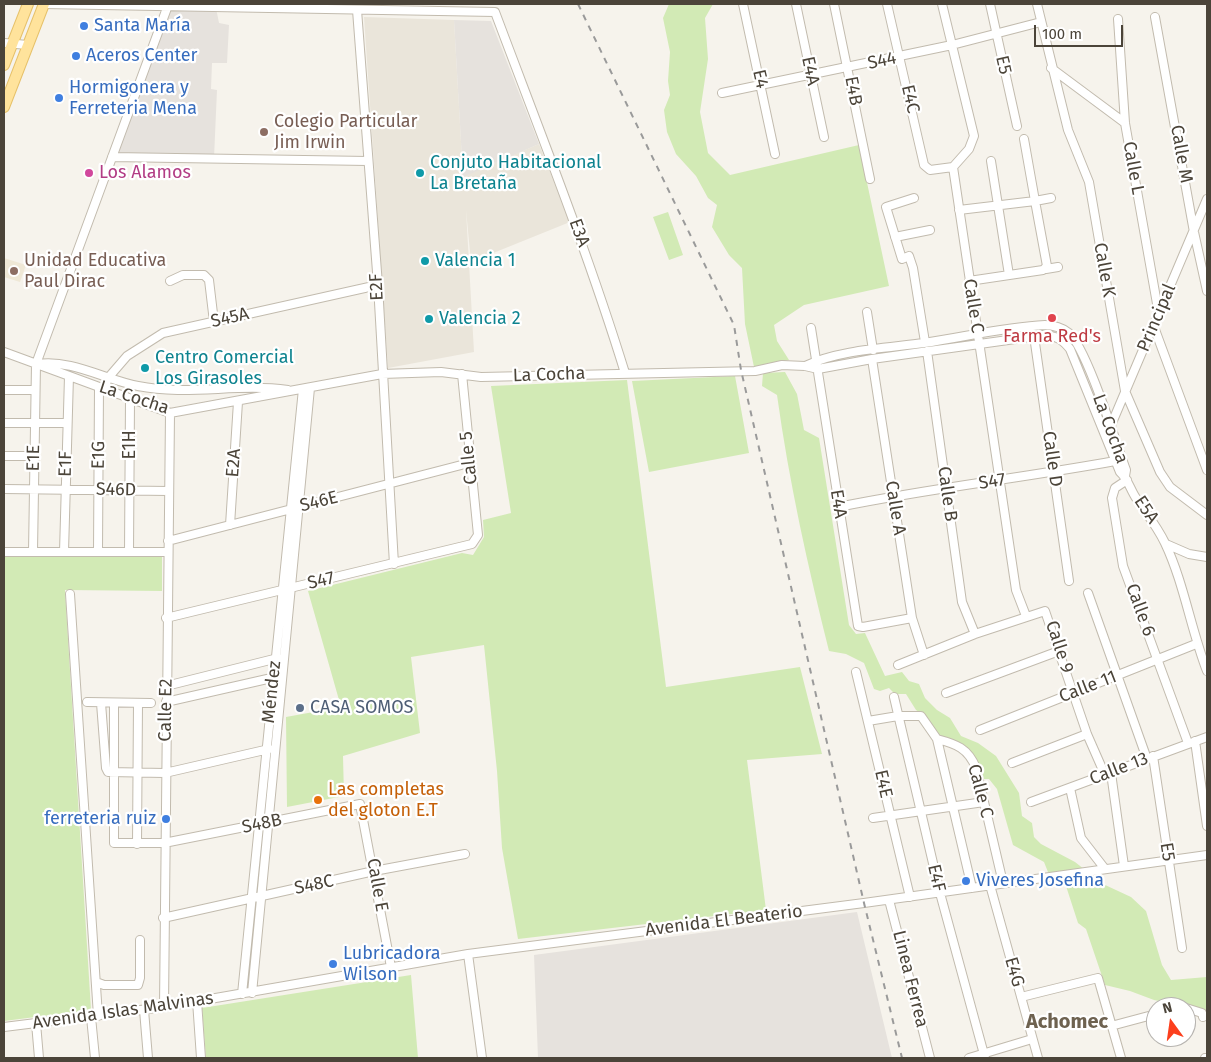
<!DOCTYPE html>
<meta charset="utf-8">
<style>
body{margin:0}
#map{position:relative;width:1211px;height:1062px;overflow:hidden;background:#f6f3ec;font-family:"Fira Sans",sans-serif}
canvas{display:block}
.frame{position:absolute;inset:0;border:5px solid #4b4439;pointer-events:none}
.north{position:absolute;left:1146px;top:997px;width:50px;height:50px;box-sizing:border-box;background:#fff;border:1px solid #b7b4b0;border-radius:50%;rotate:346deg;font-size:14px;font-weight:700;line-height:20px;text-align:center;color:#4b4439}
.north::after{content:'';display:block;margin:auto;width:18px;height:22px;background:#fc3f1d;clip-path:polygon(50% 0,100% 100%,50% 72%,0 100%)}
.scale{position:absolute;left:1034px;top:25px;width:89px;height:22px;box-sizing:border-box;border:2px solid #4b4439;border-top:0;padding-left:6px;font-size:15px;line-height:18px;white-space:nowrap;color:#4b4439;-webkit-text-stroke:4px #fff;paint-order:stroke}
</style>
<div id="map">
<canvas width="1211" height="1062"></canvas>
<div class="frame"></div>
<div class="north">N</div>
<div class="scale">100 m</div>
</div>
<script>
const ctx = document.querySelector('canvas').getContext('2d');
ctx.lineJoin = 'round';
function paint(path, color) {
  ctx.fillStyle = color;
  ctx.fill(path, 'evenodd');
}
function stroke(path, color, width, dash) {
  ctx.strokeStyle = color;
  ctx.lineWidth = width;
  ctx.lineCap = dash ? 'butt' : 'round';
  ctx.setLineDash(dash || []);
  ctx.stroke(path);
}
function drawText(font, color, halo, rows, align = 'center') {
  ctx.font = font + ' "Fira Sans",sans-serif';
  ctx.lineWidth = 4.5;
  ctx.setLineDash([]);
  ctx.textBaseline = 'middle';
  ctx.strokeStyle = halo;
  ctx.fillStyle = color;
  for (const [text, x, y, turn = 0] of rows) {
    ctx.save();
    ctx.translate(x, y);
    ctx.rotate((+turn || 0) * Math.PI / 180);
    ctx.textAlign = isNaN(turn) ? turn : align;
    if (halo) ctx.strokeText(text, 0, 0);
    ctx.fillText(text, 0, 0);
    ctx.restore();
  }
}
paint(new Path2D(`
 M364,17L454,20L463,176L539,144L570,222L471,262L466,210L474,352L388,368Z`), '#eae5da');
paint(new Path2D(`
 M167,8H216L219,23L229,25L227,63H212L211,89L217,90L214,158L112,157Z
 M454,20L491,21L539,144L463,177Z
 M857,912L892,1058H538L534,955Z`), '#e6e2dd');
paint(new Path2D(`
 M4,258L26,265L20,282L4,277Z`), '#efe8d6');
paint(new Path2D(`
 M669,4H713L705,18L708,59L700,112L708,153L730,175L859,145L889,286L804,305L774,325L777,341L789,360L754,367L745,324L742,268L729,255L712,227L717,205L708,198L696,176L676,154L667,132L664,110L670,95L668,81L670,52L663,18Z
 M668,212L683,255L669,260L653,217Z
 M785,372L797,394L804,430L819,438L849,625L856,634L865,633L885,676L902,672L909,681L919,684L925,698L937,710L950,718L961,736L978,743L996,756L1019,793L1022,816L1032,823L1034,837L1041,844L1075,862L1103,884L1131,897L1146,911L1162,965L1171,980L1207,977V1011L1154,1000L1130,991L1105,985L1086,929L1078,923L1066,886L1057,872H1048L1044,862L1013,845L997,789L989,779H983L973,755L959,743L937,735L925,716L916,710L906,694H895L889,688L880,691L874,689L864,663L846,654L829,651C808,567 789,482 777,395L762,386L763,373Z
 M735,376L749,453L649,472L632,381Z
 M627,380L666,687L800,667L822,754L747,760L766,910L518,939L502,848L497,771L484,645L411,657L420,733L343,756L344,796L287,807L286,717L341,707L308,591L462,553L473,555L484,537L483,520L511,513L491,386Z
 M4,554L162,555V591L65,590L91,1010L4,1021Z
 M411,975L418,1058H206L202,1008Z`), '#d2eab5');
const minor = new Path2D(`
 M44,4L495,12C540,132 587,250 625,373
 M743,4L775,154
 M796,4L824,137
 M834,4L870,179
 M887,4L924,165L930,170L953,167
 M942,4L974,136L969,149L953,167L1016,590L1026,616
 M990,4L1017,126
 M1037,4L1068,130L1089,182L1125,391L1160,472L1170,487L1207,515
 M357,10L378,285L394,564
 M1155,17L1194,232L1207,291
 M1118,19L1125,123L1159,315
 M4,43L28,45
 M1051,68L1125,123
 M722,93L952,45L1041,22
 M1024,139L1035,201L1051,198
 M112,157L368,161
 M991,161L1009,275
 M914,198L886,207L902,259L909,256L913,268L925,342
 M959,210L1035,201L1047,266L1043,270L969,281
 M895,237L930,230
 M1046,269L1058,267
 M170,281L183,275H204L209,280L214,322
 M867,312L873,350
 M1154,327L1207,470
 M811,328L858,626L863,627L912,618
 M1034,336L1069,581
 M927,351L962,602L975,634
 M4,352L170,413L382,374L441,372L481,377L755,371L782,365L805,366L818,369L872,359L1044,335C1056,336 1062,339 1070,349L1120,472C1128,479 1130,489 1136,498C1146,513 1157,526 1165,543C1184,583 1191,630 1207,671
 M872,359L912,618L924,655
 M38,364C71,359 106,380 138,386C187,396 238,383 288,390
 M805,366C838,350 887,348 924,343C964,337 1005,327 1045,325C1053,325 1063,328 1069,333C1087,349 1116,443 1126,470L1125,476
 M104,389L108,378L127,356L163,333L378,285
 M4,390H34
 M4,423H67
 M1109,430L1207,199
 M4,456H34
 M1127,480L1115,488L1112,498L1123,566L1188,743
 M4,489L169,491
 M838,507C930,488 1023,478 1115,461
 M230,525L238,402
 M168,541L469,463
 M1166,544L1189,554L1207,557
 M4,552H168
 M33,552L36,364L167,8
 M64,552L69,376
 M98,552L99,387
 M129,552L130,399
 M1088,593L1147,759
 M70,594L98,1016
 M166,618L472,544L478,535L462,374
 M898,665L975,634L1045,611L1087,734L1105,775
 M856,672L910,897
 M166,686L278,658
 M946,693L1059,651
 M894,697L940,893L985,1058
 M87,702L151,703
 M166,702L276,677
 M101,703L106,768L108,772L165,773L269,749
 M114,703V843H164L360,804L391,967
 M868,721L898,716H921L937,739C956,744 968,748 976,768L1003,883
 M980,730L1196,644
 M937,739L972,888
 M1195,741L1207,826
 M1153,756L1182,948
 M1012,763L1087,734
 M1111,773L1124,866
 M1070,788L1081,838L1105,869
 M1031,802L1207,737
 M873,818L984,802
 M137,844L138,703
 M990,885L1038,1058
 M889,900L930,1058
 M163,918L374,871L465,854
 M468,954L482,1058
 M96,982L104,985H138L140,978V940
 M252,993L310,388
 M242,994L303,389
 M1021,997L1098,978L1121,1058
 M197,1001L201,1058
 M164,1007L170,413
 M1186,1008L1202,1013L1203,1017
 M144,1010L148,1058
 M91,1017L95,1058
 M36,1023L39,1058
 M1111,1026L1156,1014
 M4,1027L164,1007L468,954L864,903L1207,855
 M969,1058L1032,1039
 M1205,1058H1207`);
const major = new Path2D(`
 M4,65L28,4
 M4,107L44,4`);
stroke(minor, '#c2bbae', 10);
stroke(major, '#e6c16a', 12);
stroke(minor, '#fff', 8);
stroke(major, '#ffe39c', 10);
stroke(new Path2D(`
 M578,4L734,325L741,370L864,903L902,1058`), '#9a9a9a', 2, [6, 6]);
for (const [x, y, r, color] of [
 [84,26,5,"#3f7fe0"],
 [76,56,5,"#3f7fe0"],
 [59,98,5,"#3f7fe0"],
 [264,132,5,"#8d6e63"],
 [89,173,5,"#d1479c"],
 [420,173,5,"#0f9aa8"],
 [425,261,5,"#0f9aa8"],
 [14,271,5,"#8d6e63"],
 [1052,318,5,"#e0444e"],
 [429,319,5,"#0f9aa8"],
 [145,368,5,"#0f9aa8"],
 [300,708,5,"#5c6f8a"],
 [318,800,5,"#e8710a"],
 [166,819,5,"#3f7fe0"],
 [966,881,5,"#3f7fe0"],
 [333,964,5,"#3f7fe0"]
]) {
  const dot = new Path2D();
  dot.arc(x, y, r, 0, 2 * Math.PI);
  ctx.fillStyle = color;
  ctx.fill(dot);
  stroke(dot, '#fff', 2);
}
drawText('18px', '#366cbe', '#fff', [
 ["Santa María",94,26],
 ["Aceros Center",86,56],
 ["Hormigonera y",69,88],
 ["Ferreteria Mena",69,109],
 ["ferreteria ruiz",156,819,"right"],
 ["Viveres Josefina",976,881],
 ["Lubricadora",343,954],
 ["Wilson",343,975]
], 'left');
drawText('18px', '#4b4439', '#fff', [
 ["S44",882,61,-12],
 ["E5",1003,65,77],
 ["E4A",810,71,78],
 ["E4",760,79,77],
 ["E4B",853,91,79],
 ["E4C",910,99,77],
 ["Calle M",1181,154,80],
 ["Calle L",1133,168,80],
 ["E3A",579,233,70],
 ["Calle K",1104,270,80],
 ["E2F",377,287,-93],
 ["Calle C",973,306,81],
 ["S45A",230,318,-13],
 ["Principal",1157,318,-67],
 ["La Cocha",549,375,-2],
 ["La Cocha",134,398,18],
 ["La Cocha",1110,429,70],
 ["E1H",130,445,-90],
 ["E1G",99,455,-89],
 ["E1E",34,458,-89],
 ["Calle 5",469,458,-96],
 ["Calle D",1052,459,82],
 ["E2A",234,463,-86],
 ["E1F",66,464,-89],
 ["S47",992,482,-9],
 ["S46D",116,490,1],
 ["Calle B",947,494,82],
 ["S46E",319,502,-14],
 ["E4A",838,504,81],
 ["Calle A",895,508,81],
 ["E5A",1146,510,56],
 ["S47",321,581,-13],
 ["Calle 6",1140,610,70],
 ["Calle 9",1059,647,72],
 ["Calle 11",1088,687,-21],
 ["Méndez",272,692,-84],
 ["Calle E2",166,710,-89],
 ["Calle 13",1119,769,-21],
 ["E4E",883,784,77],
 ["Calle C",980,791,75],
 ["S48B",262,824,-12],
 ["E5",1167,852,81],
 ["E4F",936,878,77],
 ["S48C",314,885,-12],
 ["Calle E",377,885,80],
 ["Avenida El Beaterio",724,921,-7],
 ["E4G",1014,972,74],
 ["Linea Ferrea",910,979,76],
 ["Avenida Islas Malvinas",123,1011,-8]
]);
drawText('18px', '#785e54', '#fff', [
 ["Colegio Particular",274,122],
 ["Jim Irwin",274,143],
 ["Unidad Educativa",24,261],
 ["Paul Dirac",24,282]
], 'left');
drawText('18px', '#0d838f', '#fff', [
 ["Conjuto Habitacional",430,163],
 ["La Bretaña",430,184],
 ["Valencia 1",435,261],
 ["Valencia 2",439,319],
 ["Centro Comercial",155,358],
 ["Los Girasoles",155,379]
], 'left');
drawText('18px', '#b23c85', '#fff', [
 ["Los Alamos",99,173]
], 'left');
drawText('18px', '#be3a42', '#fff', [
 ["Farma Red's",1052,337]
]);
drawText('18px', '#4e5e75', '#fff', [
 ["CASA SOMOS",310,708]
], 'left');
drawText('18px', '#c56008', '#fff', [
 ["Las completas",328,790],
 ["del gloton E.T",328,811]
], 'left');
drawText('bold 20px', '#6e6250', '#fff', [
 ["Achomec",1067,1022]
]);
</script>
